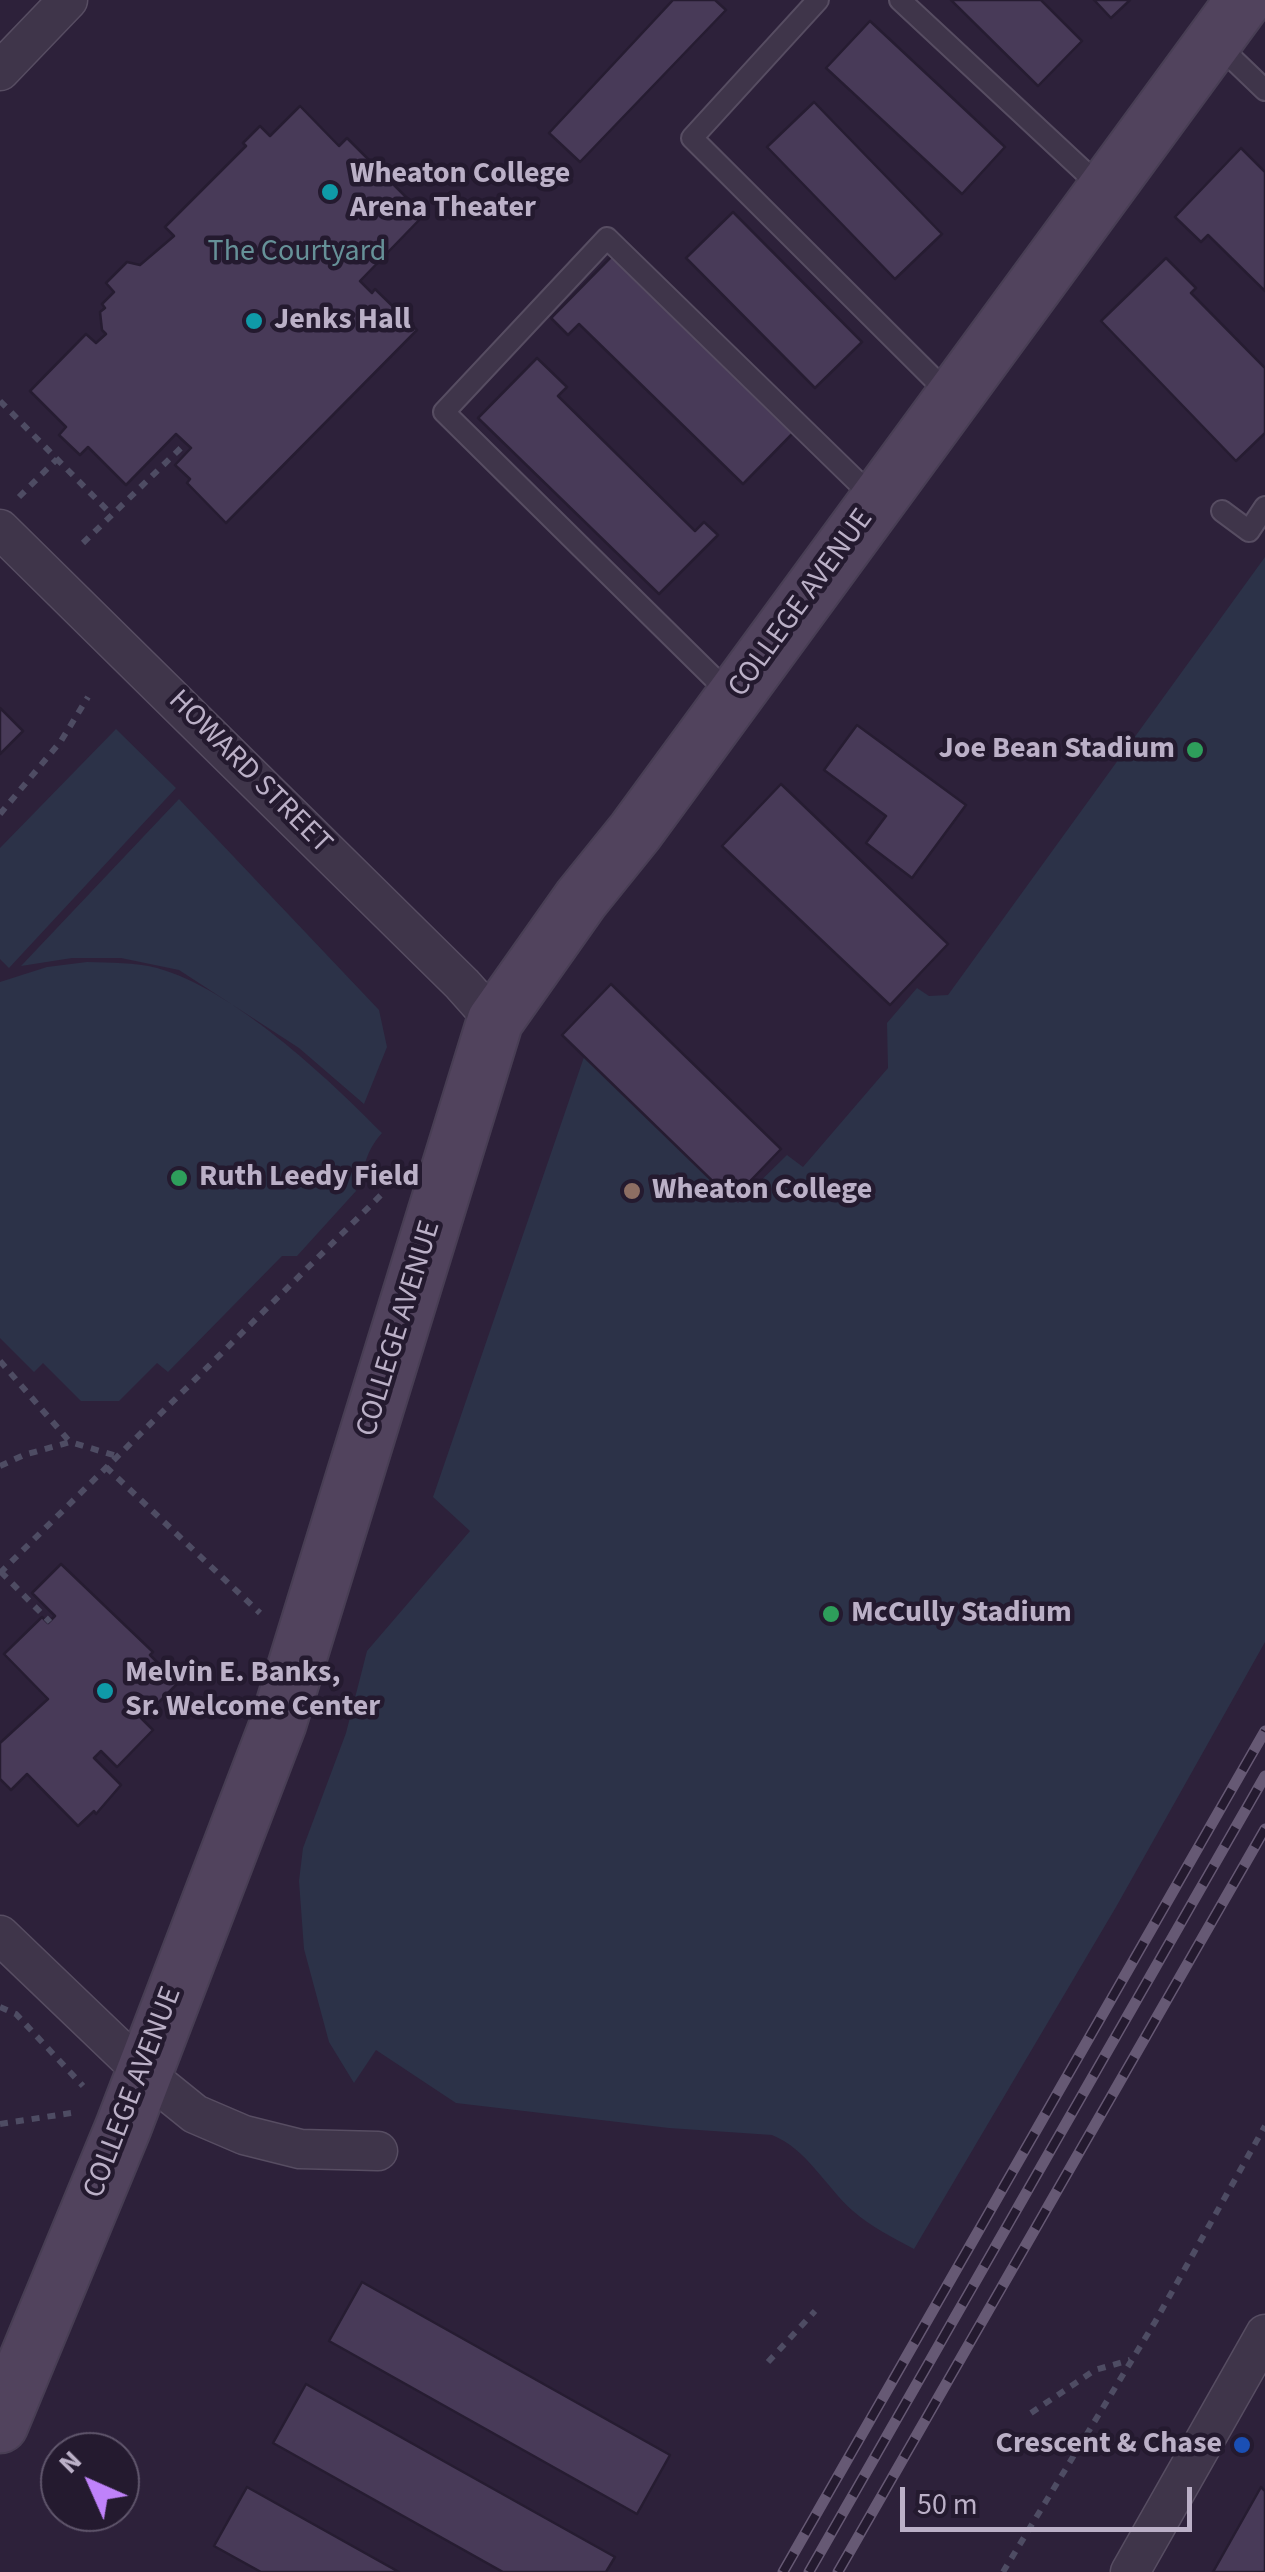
<!DOCTYPE html>
<style>
body{margin:0}
#map{position:relative;width:1265px;height:2572px;overflow:hidden;background:#2d213a;font-family:"Source Sans 3",sans-serif}
canvas{display:block}
.north{position:absolute;left:40px;top:2432px;width:100px;height:100px;box-sizing:border-box;background:#241a2f;border:2px solid #60566c;border-radius:50%;rotate:315deg;font-size:28px;font-weight:700;line-height:40px;text-align:center;color:#bbb0c7}
.north::after{content:'';display:block;margin:auto;width:35px;height:45px;background:#bf82fa;clip-path:polygon(50% 0,100% 100%,50% 72%,0 100%)}
.scale{position:absolute;left:900px;top:2487px;width:292px;height:45px;box-sizing:border-box;border:5px solid #bbb0c7;border-top:0;padding-left:12px;font-size:30px;line-height:35px;white-space:nowrap;color:#bbb0c7;-webkit-text-stroke:8px #241a2f;paint-order:stroke}
</style>
<div id="map">
<canvas width="1265" height="2572"></canvas>
<div class="north">N</div>
<div class="scale">50 m</div>
</div>
<script>
const ctx = document.querySelector('canvas').getContext('2d');
ctx.lineJoin = 'round';
function paint(path, color) {
  ctx.fillStyle = color;
  ctx.fill(path, 'evenodd');
}
function stroke(path, color, width, dash) {
  ctx.strokeStyle = color;
  ctx.lineWidth = width;
  ctx.lineCap = dash ? 'butt' : 'round';
  ctx.setLineDash(dash || []);
  ctx.stroke(path);
}
function drawText(font, color, halo, rows, align = 'center') {
  ctx.font = font + ' "Source Sans 3",sans-serif';
  ctx.lineWidth = 9;
  ctx.setLineDash([]);
  ctx.textBaseline = 'middle';
  ctx.strokeStyle = halo;
  ctx.fillStyle = color;
  for (const [text, x, y, turn = 0] of rows) {
    ctx.save();
    ctx.translate(x, y);
    ctx.rotate((+turn || 0) * Math.PI / 180);
    ctx.textAlign = isNaN(turn) ? turn : align;
    if (halo) ctx.strokeText(text, 0, 0);
    ctx.fillText(text, 0, 0);
    ctx.restore();
  }
}
paint(new Path2D(`
 M1265,557V1642L1116,1907L914,2249C893,2238 870,2226 853,2211C825,2186 807,2149 772,2135L669,2128L456,2103L376,2050L354,2083L329,2042L304,1949L299,1881L303,1848L346,1733L367,1651L470,1531L433,1497L584,1057L738,1203L787,1155L803,1167L888,1068L887,1023L917,988L929,996L948,995Z
 M116,729L176,788L9,968L0,959V848Z
 M179,799L379,1010L387,1047L364,1104L299,1048L179,970L121,958H72L21,966Z
 M87,962C111,963 134,962 157,968C233,989 327,1077 382,1133C363,1154 369,1165 353,1184L356,1191L297,1256H282L168,1372L157,1363L119,1401H81L43,1363L34,1372L0,1338V982L47,967Z`), '#2c3248');
const building = new Path2D(`
 M673,0H715L726,10L580,162L549,133Z
 M951,0H1041L1082,41L1038,86Z
 M1094,0H1130L1111,18Z
 M870,21L1005,147L962,194L826,68Z
 M814,102L942,234L895,279L767,147Z
 M300,106L339,146L347,138L424,215L360,281L372,293L375,289L417,330L226,523L187,483L190,479L175,465L191,448L176,434L126,485L88,447L80,455L59,435L66,427L30,391L86,334L96,343L106,334L102,330L100,312L105,308L102,304L114,292L106,283L127,262L140,265L174,236L165,227L246,146L243,143L260,126L270,136Z
 M1241,148L1265,172V291L1208,235L1201,242L1175,217Z
 M733,212L862,342L815,388L686,258Z
 M612,256L793,433L743,484L579,324L568,335L551,318Z
 M1166,258L1196,288L1191,293L1265,368V433L1236,461L1101,321Z
 M537,358L567,387L558,396L695,531L704,522L718,535L659,594L478,418Z
 M0,708L23,731L0,754Z
 M857,725L966,805L912,878L866,843L886,816L824,770Z
 M781,784L948,944L890,1005L722,846Z
 M611,984L781,1149L732,1200L562,1035Z
 M61,1564L153,1652L150,1655L178,1683L149,1712L141,1704L134,1711L153,1730L117,1767L101,1751L94,1758L121,1785L96,1814L94,1811L78,1826L27,1774L11,1790L0,1779V1743L48,1699L4,1654L42,1617L48,1623L55,1616L32,1593Z
 M362,2282L670,2455L637,2514L329,2341Z
 M306,2384L615,2557L606,2572H503L273,2443Z
 M247,2487L399,2572H261L214,2546Z
 M1261,2487L1265,2491V2572H1213Z`);
paint(building, '#483a58');
stroke(building, '#261c31', 2.5);
const lane = new Path2D(`
 M818,0L692,138L952,397
 M900,0L1103,189
 M1215,42L1265,90
 M1222,511L1249,531L1265,507
 M730,694L444,412L607,238L876,500`);
const street = new Path2D(`
 M0,71L68,0
 M0,529L462,984L495,1021
 M0,1935L143,2072L195,2114L244,2135L300,2149L378,2151
 M1130,2572L1265,2334`);
const secondary = new Path2D(`
 M0,2425L123,2128L278,1724L495,1021L581,899L635,832L1244,0`);
stroke(lane, '#574d62', 24);
stroke(street, '#574d62', 41);
stroke(secondary, '#483e54', 59);
stroke(new Path2D(`
 M0,401L112,515
 M19,497L57,459
 M83,543L186,443
 M0,814L61,741L88,697
 M0,1361L70,1442
 M0,1466L24,1455L70,1442L117,1456
 M106,1467L260,1613
 M1,1572L50,1622
 M0,1573L381,1195
 M0,2007L16,2014L83,2086
 M0,2124L71,2113
 M768,2362L815,2311
 M1031,2413L1095,2370L1130,2360
 M1003,2572L1155,2322L1265,2126`), '#4e4c63', 6, [8, 8]);
stroke(lane, '#3f354a', 20);
stroke(street, '#3f354a', 38);
stroke(secondary, '#51435d', 55);
const rail = new Path2D(`
 M783,2572L1265,1731
 M809,2572L1265,1776
 M838,2572L1265,1829`);
stroke(rail, '#665974', 11);
stroke(rail, '#241a2f', 8, [22]);
for (const [x, y, r, color] of [
 [330,192,10,"#0f9aa8"],
 [254,321,10,"#0f9aa8"],
 [1195,750,10,"#2e9e5b"],
 [179,1178,10,"#2e9e5b"],
 [632,1191,10,"#8d6e63"],
 [831,1614,10,"#2e9e5b"],
 [105,1691,10,"#0f9aa8"],
 [1242,2445,10,"#1a4fb4"]
]) {
  const dot = new Path2D();
  dot.arc(x, y, r, 0, 2 * Math.PI);
  ctx.fillStyle = color;
  ctx.fill(dot);
  stroke(dot, '#241a2f', 4);
}
drawText('bold 30px', '#bbb0c7', '#241a2f', [
 ["Wheaton College",350,175],
 ["Arena Theater",350,209],
 ["Jenks Hall",274,321],
 ["Joe Bean Stadium",1175,750,"right"],
 ["Ruth Leedy Field",199,1178],
 ["Wheaton College",652,1191],
 ["McCully Stadium",851,1614],
 ["Melvin E. Banks,",125,1674],
 ["Sr. Welcome Center",125,1708],
 ["Crescent & Chase",1222,2445,"right"]
], 'left');
drawText('30px', '#669198', '#241a2f', [
 ["The Courtyard",297,253]
]);
drawText('30px', '#bbb0c7', '#241a2f', [
 ["COLLEGE AVENUE",802,604,-54],
 ["HOWARD STREET",249,773,45],
 ["COLLEGE AVENUE",400,1329,-73],
 ["COLLEGE AVENUE",134,2093,-69]
]);
</script>
